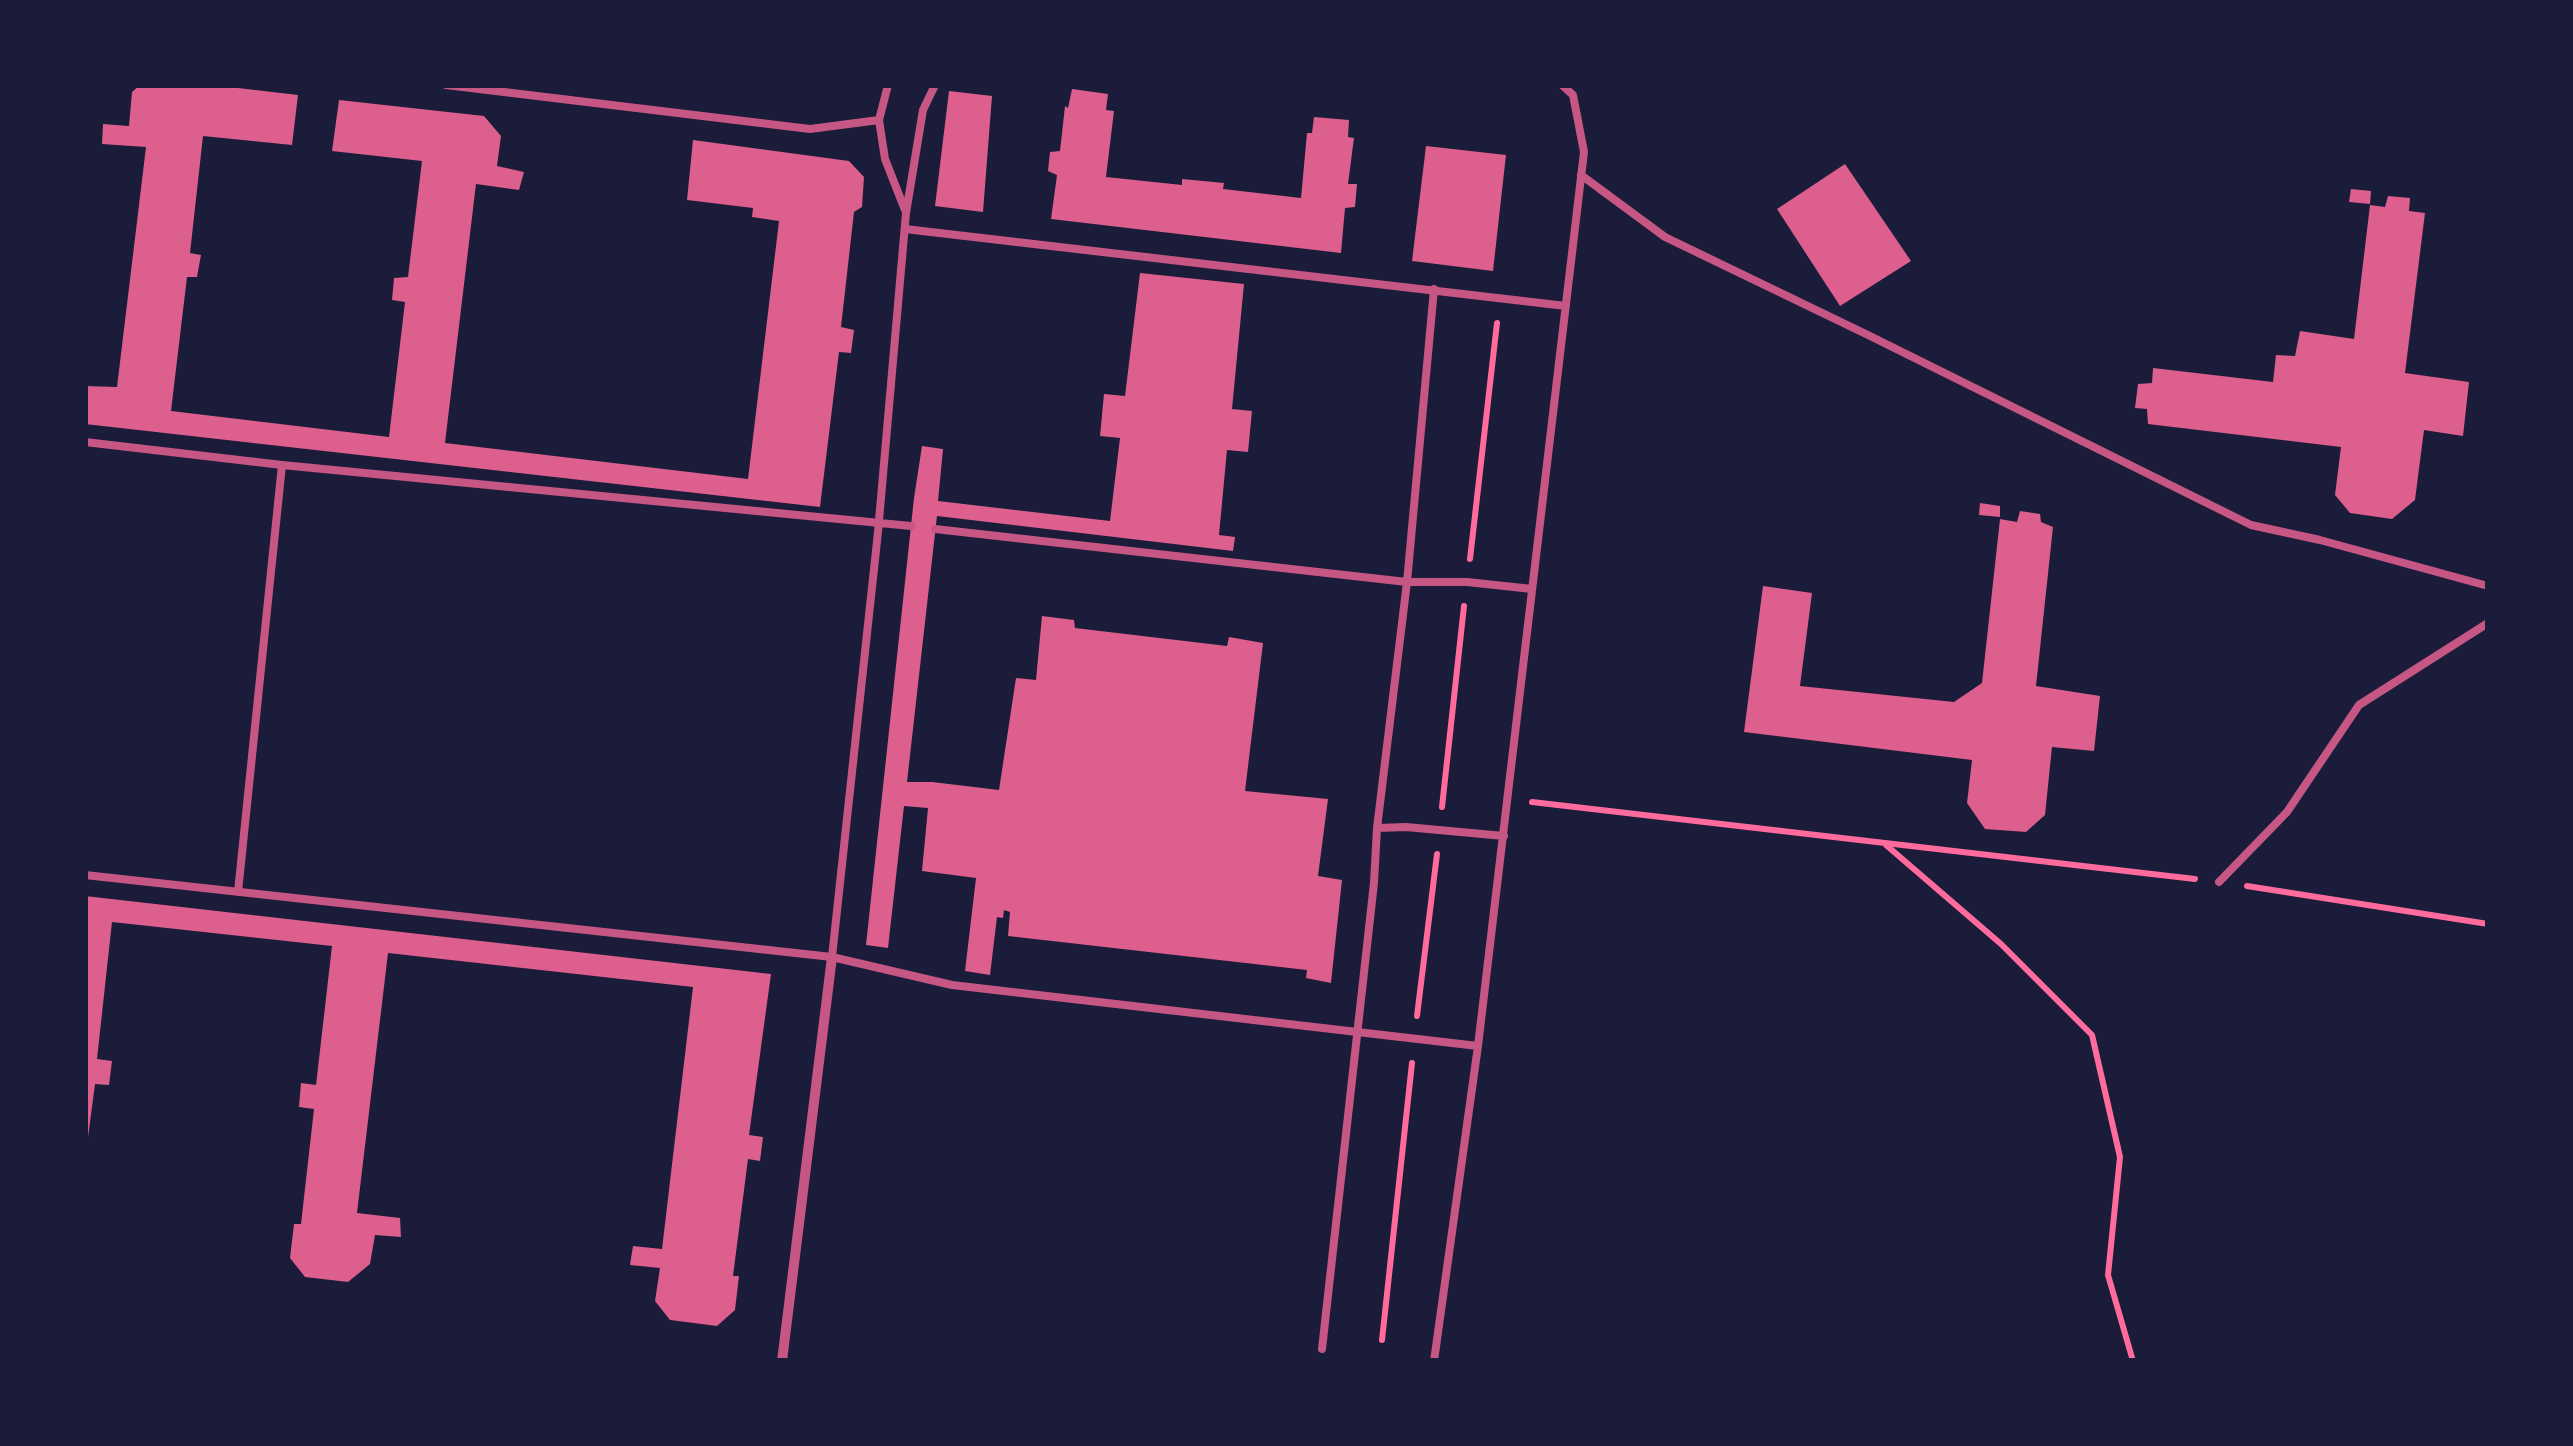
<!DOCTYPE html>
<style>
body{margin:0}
#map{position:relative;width:2573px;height:1446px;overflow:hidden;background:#1b1b3a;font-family:Inter,sans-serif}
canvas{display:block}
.frame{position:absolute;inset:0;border:88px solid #1b1b3a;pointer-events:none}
</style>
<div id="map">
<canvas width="2573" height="1446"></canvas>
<div class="frame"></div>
</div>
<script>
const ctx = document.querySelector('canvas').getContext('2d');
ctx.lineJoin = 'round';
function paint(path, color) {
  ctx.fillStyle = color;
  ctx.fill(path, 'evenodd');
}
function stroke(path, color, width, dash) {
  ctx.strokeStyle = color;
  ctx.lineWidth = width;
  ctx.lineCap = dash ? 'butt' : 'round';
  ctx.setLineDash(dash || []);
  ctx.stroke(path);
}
paint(new Path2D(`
 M140,85H212L298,95L292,145L203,136L190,253L201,255L197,277H187L171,411L389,437L405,302L392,300L394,278L408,277L422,161L332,151L339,100L484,116L501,136L497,166L524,172L519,190L476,184L445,443L748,479L779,221L752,217L753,208L687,200L693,140L849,161L864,177L862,207L854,212L841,327L854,330L851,353L839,352L820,507L85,424V386L117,387L146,147L102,144L103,124L129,126L132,92Z
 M1072,89L1108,94L1106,110L1114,111L1106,177L1182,185V179L1224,183L1223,189L1301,198L1307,133H1312L1314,117L1349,120L1348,137L1354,138L1348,184H1357L1355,207L1345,208L1341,253L1051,219L1057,175L1048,171L1050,152L1060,151L1065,106L1068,108Z
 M949,91L992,96L983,212L935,206Z
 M1426,146L1506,155L1493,271L1412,261Z
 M1845,164L1911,261L1840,306L1777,209Z
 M2351,189L2371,191L2370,204L2349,202Z
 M2388,196L2410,198L2409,211L2425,213L2405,373L2469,382L2463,436L2424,430L2415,500L2392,519L2350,513L2335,495L2341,447L2148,424L2147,409L2135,408L2138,384L2152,383L2153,368L2273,382L2276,355L2295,356L2300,331L2354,339L2370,205L2385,207Z
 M1140,273L1244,284L1232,409L1252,411L1248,452L1227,450L1219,535L1235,537L1233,551L937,516L907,782H932L999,790L1016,678L1036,680L1042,616L1074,620L1075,628L1227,646L1229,637L1263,643L1245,791L1328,799L1318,876L1342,880L1331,983L1306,978L1307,970L1008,936L1010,912L1004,910L1003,918L997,917L990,975L965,971L976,878L922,871L928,808L904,806L888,948L866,945L914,498L922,446L943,449L938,501L1110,521L1120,438L1100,436L1104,394L1125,396Z
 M1980,503L2000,506V517L1979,515Z
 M2020,511L2040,514L2041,522L2053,527L2036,686L2100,696L2094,751L2052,747L2045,815L2026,832L1985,829L1967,803L1972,760L1744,732L1763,586L1812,593L1800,686L1954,702L1982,683L2000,519L2017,522Z
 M85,896L771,974L749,1135L763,1137L760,1161L748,1159L733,1276H739L735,1310L717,1326L670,1320L655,1301L660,1268L630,1265L633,1246L662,1249L693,987L388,953L357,1213L400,1218L401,1237L375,1235L370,1264L348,1282L305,1277L290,1258L294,1224H301L314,1109L299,1107L301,1083L316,1085L332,946L112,922L97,1059L112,1061L109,1085L95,1084L87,1145H85Z`), '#dd5f8e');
stroke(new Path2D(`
 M1470,559L1497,323
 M1532,802L2195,879
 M1442,807L1464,606
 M1886,845L2001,944L2092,1035L2120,1157L2108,1275L2133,1361
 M2247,886L2488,924
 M1417,1016L1437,854
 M1382,1340L1412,1063`), '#ff6b9d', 6);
stroke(new Path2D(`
 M446,85L810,129L879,120
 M888,85L879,120L885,159L905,210
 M935,85L923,110L906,213L878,532L832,957L952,985L1478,1046
 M1581,175L1665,237L1868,335L2251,525L2320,540L2488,586
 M905,229L1566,306
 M85,442L282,465L911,526
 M935,529L1407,582H1467L1532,589
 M1377,828L1406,827L1504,836
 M85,875L832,957
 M2219,882L2287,812L2359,705L2488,623
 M238,892L282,465
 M1322,1349L1374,883L1377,828L1407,582L1434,289
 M1434,1361L1478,1046L1584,152L1573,95L1562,85`), '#c65784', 8);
stroke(new Path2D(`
 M782,1361L832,957`), '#c65784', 10);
</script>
